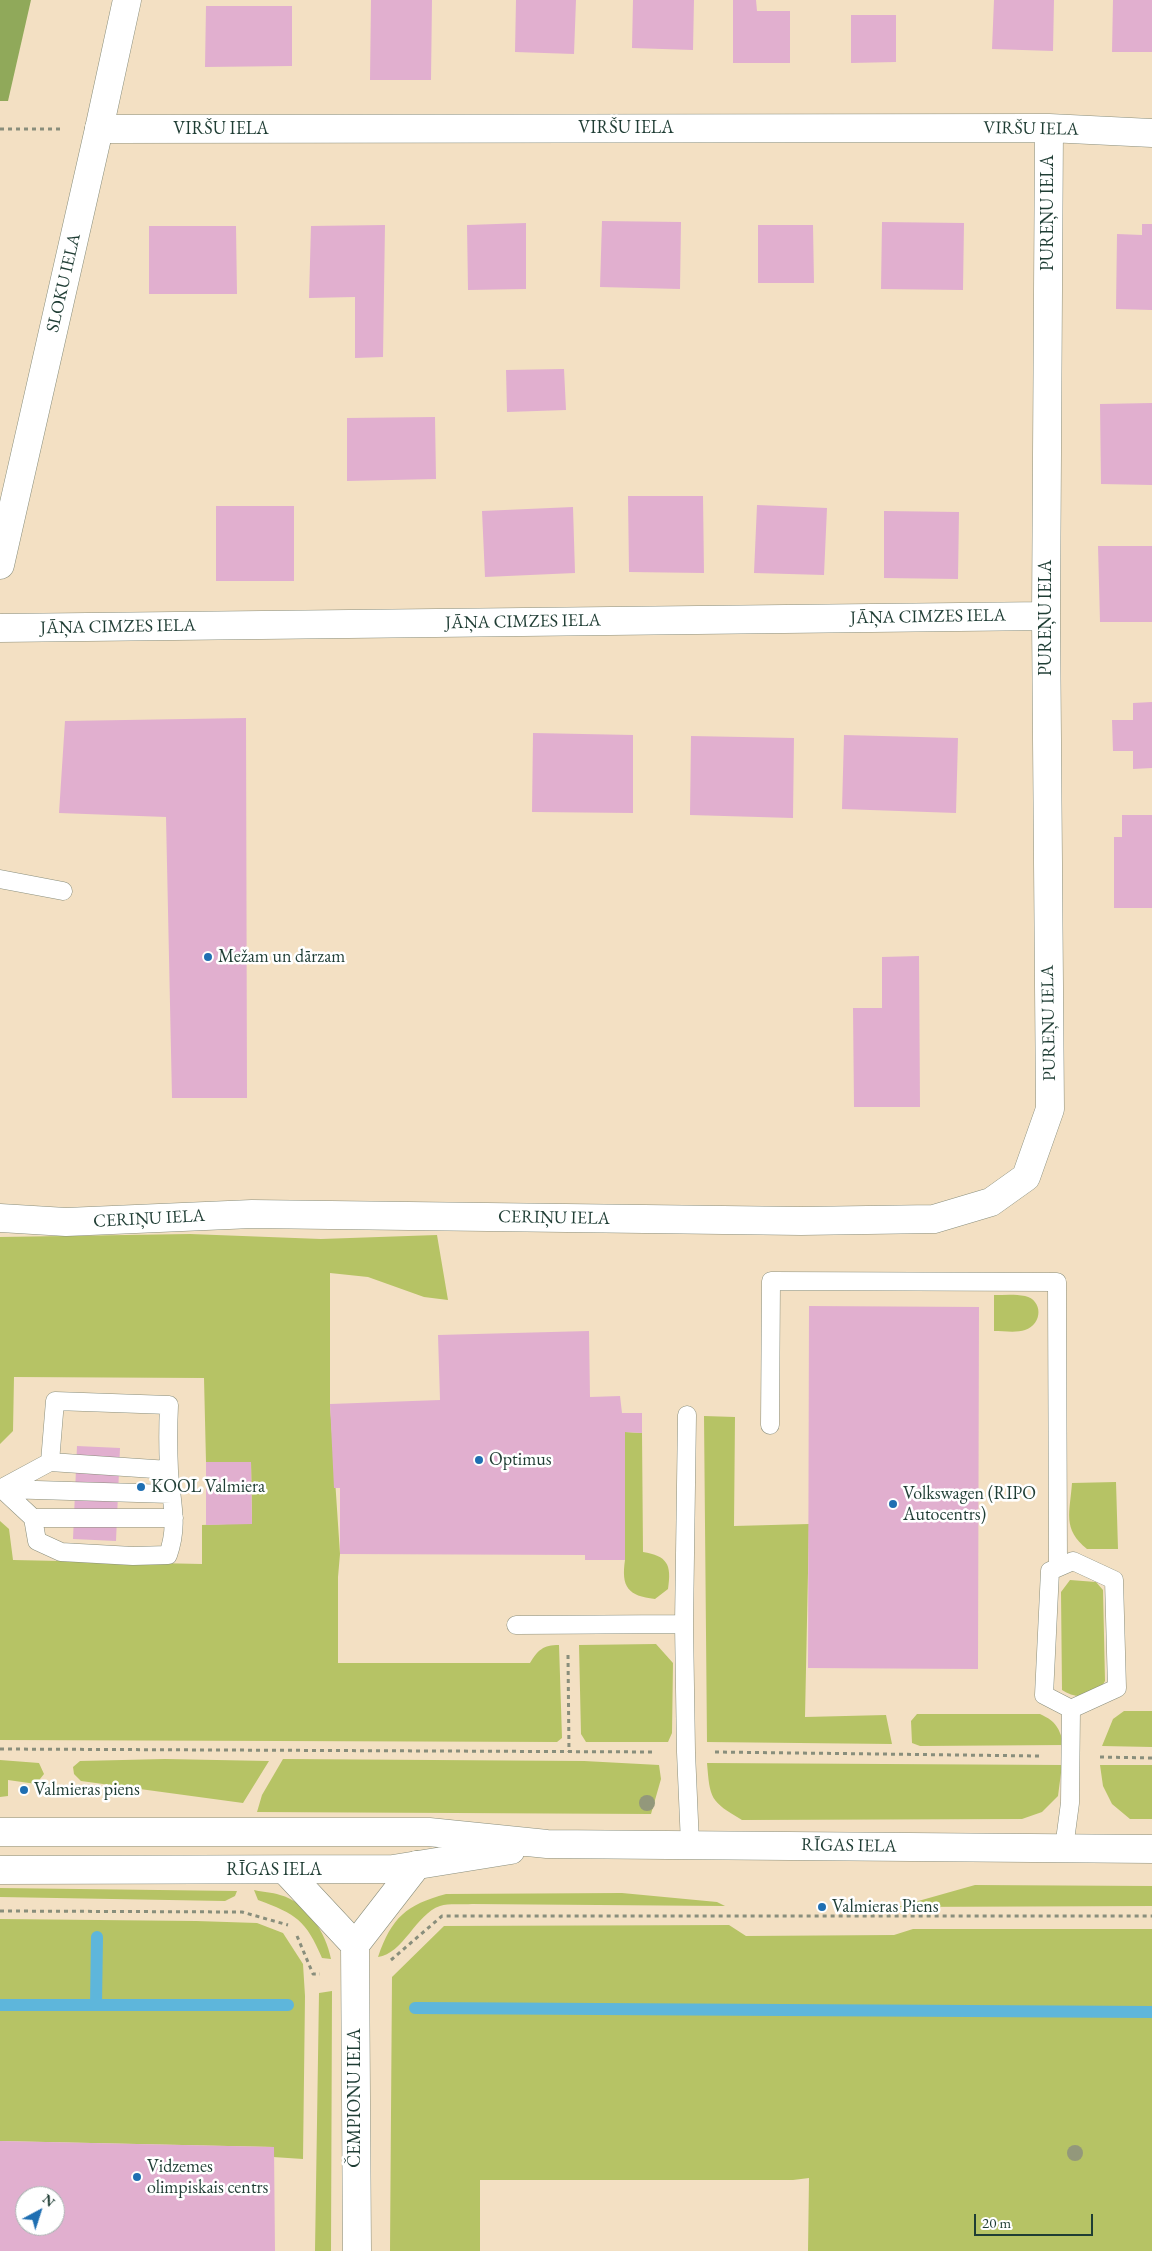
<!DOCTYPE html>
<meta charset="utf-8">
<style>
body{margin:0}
#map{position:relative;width:1152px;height:2251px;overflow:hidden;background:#f3e0c3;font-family:"EB Garamond",serif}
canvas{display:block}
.north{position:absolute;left:15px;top:2186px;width:50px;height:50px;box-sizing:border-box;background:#fff;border:1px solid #a5b1ae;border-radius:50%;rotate:40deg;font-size:14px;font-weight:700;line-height:20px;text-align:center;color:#1f3d34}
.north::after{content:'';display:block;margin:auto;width:18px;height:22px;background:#1f6fb2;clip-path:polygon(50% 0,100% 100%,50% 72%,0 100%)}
.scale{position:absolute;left:974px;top:2214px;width:119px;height:22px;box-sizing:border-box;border:2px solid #1f3d34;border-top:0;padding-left:6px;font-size:15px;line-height:18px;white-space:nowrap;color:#1f3d34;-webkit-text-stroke:4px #fff;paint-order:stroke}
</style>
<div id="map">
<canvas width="1152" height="2251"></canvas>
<div class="north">N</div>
<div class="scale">20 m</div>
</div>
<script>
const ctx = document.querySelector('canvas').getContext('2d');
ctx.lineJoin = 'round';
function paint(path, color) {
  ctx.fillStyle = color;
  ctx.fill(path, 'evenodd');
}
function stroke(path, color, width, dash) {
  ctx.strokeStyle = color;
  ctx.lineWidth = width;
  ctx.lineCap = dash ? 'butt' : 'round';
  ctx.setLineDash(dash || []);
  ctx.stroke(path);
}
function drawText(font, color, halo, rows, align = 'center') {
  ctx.font = font + ' "EB Garamond",serif';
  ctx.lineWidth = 5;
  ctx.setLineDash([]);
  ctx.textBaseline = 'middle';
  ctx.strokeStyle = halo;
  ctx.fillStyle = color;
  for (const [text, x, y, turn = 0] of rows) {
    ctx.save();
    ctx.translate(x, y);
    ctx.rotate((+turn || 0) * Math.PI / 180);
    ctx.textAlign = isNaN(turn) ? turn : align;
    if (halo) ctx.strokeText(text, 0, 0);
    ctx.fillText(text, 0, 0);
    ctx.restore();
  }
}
paint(new Path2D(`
 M190,1234L321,1239L437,1235L448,1300L424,1297L368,1277L330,1273V1404L340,1554L338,1577V1663H530C538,1650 543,1645 559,1645L562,1738L557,1742L0,1740V1521L9,1529L13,1560L202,1564V1525L252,1523L251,1462H206L204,1378L14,1377L13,1431L0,1444V1237Z
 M994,1295C1004,1295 1015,1294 1025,1296C1043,1300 1043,1324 1025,1330C1017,1333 1003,1331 994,1331Z
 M704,1416L735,1417L734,1526L809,1524L805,1717L886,1715L892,1744L707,1742Z
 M625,1432L642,1433L643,1552C667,1556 672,1564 668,1589L655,1599C628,1596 621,1587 625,1560Z
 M1116,1482L1118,1549H1087C1062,1529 1070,1512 1072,1483Z
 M1070,1580L1096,1582L1103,1590L1105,1681C1097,1698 1076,1700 1062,1690L1061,1592Z
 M656,1644L673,1663L672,1733L668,1742H586L581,1734L579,1645Z
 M1124,1711H1152V1747L1102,1746L1113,1719Z
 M917,1714H1040C1057,1722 1059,1728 1064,1745L920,1746L912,1743L911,1721Z
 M165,1759L269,1761L243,1803L81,1781L74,1774L73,1767L80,1761Z
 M283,1759L584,1761L659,1765L661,1779L651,1814L257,1812L262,1795Z
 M0,1760L39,1763L44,1774L36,1784L8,1780V1796L0,1797Z
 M707,1763L1062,1765L1058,1796L1042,1812L1022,1819L742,1820C710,1801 710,1799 707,1763Z
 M1100,1765H1152V1819H1130L1112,1804L1103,1786Z
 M975,1885L1152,1886V1906L897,1907Z
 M0,1888L237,1891L235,1896L225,1901L0,1897Z
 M254,1890C262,1892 272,1892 280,1895C307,1902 326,1933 331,1959L322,1958C306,1920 296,1914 258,1900Z
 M622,1893L717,1902L725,1906L472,1904C462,1905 449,1903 440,1906C416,1914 403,1954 378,1957C392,1917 406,1905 446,1894Z
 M0,1919L196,1921L257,1923L283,1933L303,1964L305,1996L303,2159L273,2157V2147L0,2141Z
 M729,1925L746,1936L894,1935L913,1929H1152V2251H808L809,2178L793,2180H480V2251H390L392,1977L444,1926Z
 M332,1991L331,2251H315L319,1993Z`), '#b6c365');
paint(new Path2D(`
 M0,0H31L8,101H0Z`), '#90a95a');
stroke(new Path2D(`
 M0,2005H288
 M96,2005L97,1937
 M415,2008L1152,2012`), '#5eb6db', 12);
paint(new Path2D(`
 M371,0H432L431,80H370Z
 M516,0H576L574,54L515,52Z
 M633,0H694L693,50L632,48Z
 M733,0H756L757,11H790V63H733Z
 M994,0H1054L1053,51L992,49Z
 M1113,0H1152V52H1112Z
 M206,6H292V66L205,67Z
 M851,15H896V62L851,63Z
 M602,221L681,222L680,289L600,287Z
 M882,222L964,223L963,290L881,289Z
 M526,223V289L468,290L467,225Z
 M1142,224H1152V310L1116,309L1117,234L1142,235Z
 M385,225L383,357L355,358V297L309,298L311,226Z
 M758,225H813L814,283H758Z
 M149,226H236L237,294H149Z
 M564,369L566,410L507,412L506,370Z
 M1152,403V485L1101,484L1100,404Z
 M435,417L436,479L347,481V418Z
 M628,496H703L704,573L629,572Z
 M757,505L827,508L824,575L754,573Z
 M216,506H294V581H216Z
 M573,507L575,573L485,577L482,511Z
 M884,511L959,512L958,579L884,578Z
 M1098,546H1152V622H1100Z
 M1152,702V768L1133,769V751H1113L1112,720H1133V703Z
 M246,718L247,1098H172L166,817L59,813L65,721Z
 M533,733L633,735V813L532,812Z
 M844,735L958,738L956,813L842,809Z
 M691,736L794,738L793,818L690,815Z
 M1122,815H1152V908H1114V837H1122Z
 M919,956L920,1107H854L853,1008H882V957Z
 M809,1306L979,1307L978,1669L808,1668Z
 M589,1331L590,1397L620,1396L622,1413H642V1433L625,1432V1560H585V1555L340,1554V1488H334L330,1404L440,1400L438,1335Z
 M77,1446L120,1448L116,1541L73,1539Z
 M206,1462H251L252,1524L206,1525Z
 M0,2141L274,2147L275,2251H0ZM25,2196H55V2226H25Z`), '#e1afcf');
const service = new Path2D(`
 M0,879L63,891
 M770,1425L771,1281L1057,1282L1058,1567
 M0,1489L50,1462L169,1470
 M2,1489L33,1518H174
 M3,1489L171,1494
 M33,1518L37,1541L61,1552L133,1556L168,1555C179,1524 171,1502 169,1471C168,1449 168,1426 169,1405L55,1401L50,1462
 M684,1624L687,1415
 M516,1625L684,1624L686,1752L690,1844
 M1064,1848L1070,1803L1071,1709L1044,1695L1050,1571L1073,1561L1114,1580L1117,1688L1071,1709`);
const minor = new Path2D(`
 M99,129L1049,128L1152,133
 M0,628L1046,616
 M0,1218L66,1222L252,1214L801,1221L934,1219L991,1202L1026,1177L1050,1109L1046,616L1049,128
 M285,1870L355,1945
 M355,1945L357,2251
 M355,1945L417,1865`);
const tertiary = new Path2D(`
 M0,565L99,129L127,0`);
const primary = new Path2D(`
 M0,1832H429L547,1844L1152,1849
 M0,1870L393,1869L511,1850`);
stroke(service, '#898e7c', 19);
stroke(minor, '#898e7c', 29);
stroke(tertiary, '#898e7c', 29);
stroke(primary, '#898e7c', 29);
stroke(new Path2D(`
 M0,129H64
 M568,1655L569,1752
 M0,1749L656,1752
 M715,1752L1041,1756
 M1100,1757L1152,1758
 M0,1911L242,1912L288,1925
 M297,1936L313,1974H320
 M391,1960L442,1916H1152`), '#898e7c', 3, [4, 4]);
stroke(service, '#fff', 18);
stroke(minor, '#fff', 28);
stroke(tertiary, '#fff', 28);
stroke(primary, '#fff', 28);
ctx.fillStyle = '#93987b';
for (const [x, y] of [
 [647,1803],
 [1075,2153]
]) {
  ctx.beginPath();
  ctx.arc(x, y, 8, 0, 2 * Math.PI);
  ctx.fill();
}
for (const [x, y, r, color] of [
 [208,957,5,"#1f6fb2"],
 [479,1460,5,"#1f6fb2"],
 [141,1487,5,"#1f6fb2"],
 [893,1504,5,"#1f6fb2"],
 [24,1790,5,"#1f6fb2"],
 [822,1907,5,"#1f6fb2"],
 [137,2177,5,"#1f6fb2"]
]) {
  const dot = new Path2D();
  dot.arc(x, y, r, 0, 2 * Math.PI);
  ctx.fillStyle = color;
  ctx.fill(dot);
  stroke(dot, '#fff', 2);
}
drawText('18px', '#1f3d34', '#fff', [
 ["VIRŠU IELA",626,128],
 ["VIRŠU IELA",221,129],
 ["VIRŠU IELA",1031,129,1],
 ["PUREŅU IELA",1048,213,-90],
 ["SLOKU IELA",64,283,-77],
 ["JĀŅA CIMZES IELA",928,617,-1],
 ["PUREŅU IELA",1046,618,-90],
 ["JĀŅA CIMZES IELA",523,622,-1],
 ["JĀŅA CIMZES IELA",118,627,-1],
 ["PUREŅU IELA",1049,1023,-91],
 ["CERIŅU IELA",554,1218,1],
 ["CERIŅU IELA",149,1219,-3],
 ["RĪGAS IELA",849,1846,1],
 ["RĪGAS IELA",274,1870],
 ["ČEMPIONU IELA",355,2098,-90]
]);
drawText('18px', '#1f3d34', '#fff', [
 ["Mežam un dārzam",218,957],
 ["Optimus",489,1460],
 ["KOOL Valmiera",151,1487],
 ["Volkswagen (RIPO",903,1494],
 ["Autocentrs)",903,1515],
 ["Valmieras piens",34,1790],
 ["Valmieras Piens",832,1907],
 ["Vidzemes",147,2167],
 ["olimpiskais centrs",147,2188]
], 'left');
</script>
